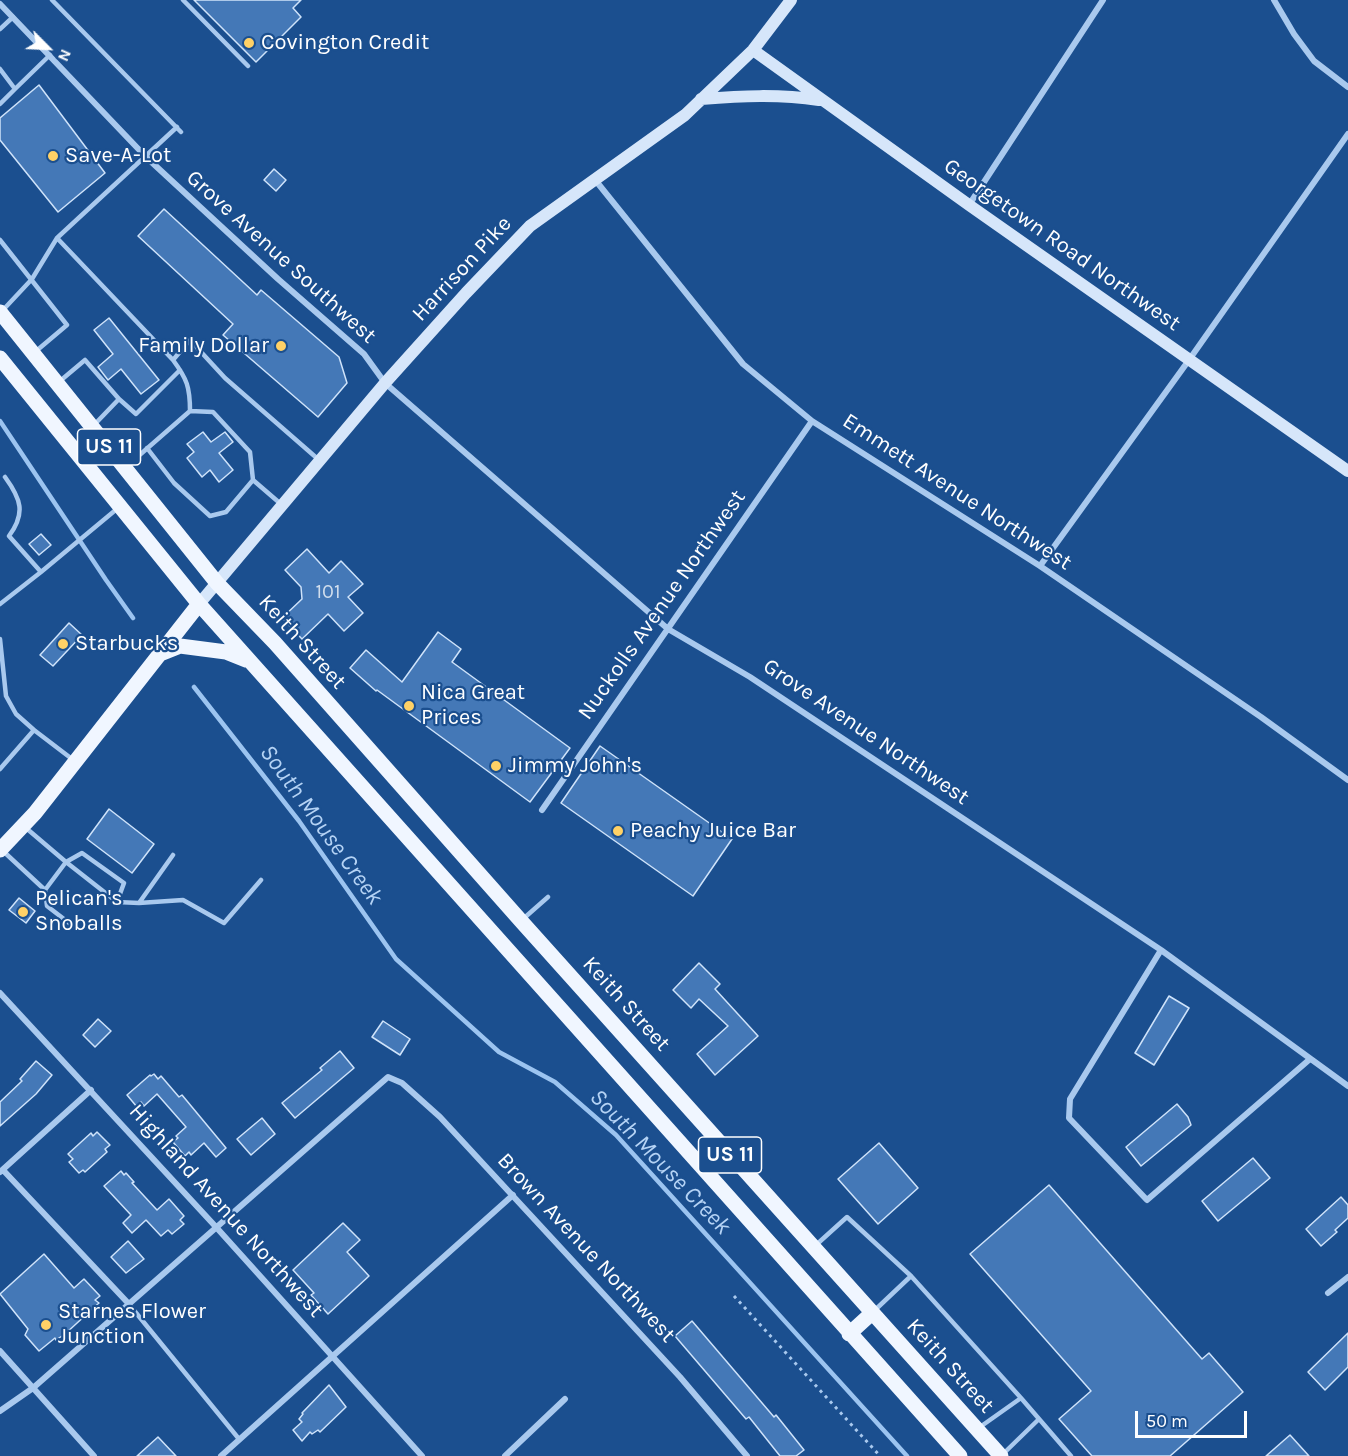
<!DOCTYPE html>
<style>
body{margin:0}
#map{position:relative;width:1348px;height:1456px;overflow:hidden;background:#1b4f8f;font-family:Karla,sans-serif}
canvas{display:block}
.north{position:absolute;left:18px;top:18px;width:60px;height:60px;-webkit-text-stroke:4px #1b4f8f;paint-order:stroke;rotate:114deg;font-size:16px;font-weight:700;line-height:24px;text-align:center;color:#fff}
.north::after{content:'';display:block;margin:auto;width:21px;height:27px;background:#fff;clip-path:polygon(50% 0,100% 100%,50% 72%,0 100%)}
.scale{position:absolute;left:1135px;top:1411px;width:112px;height:27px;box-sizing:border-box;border:3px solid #fff;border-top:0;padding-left:8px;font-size:18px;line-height:21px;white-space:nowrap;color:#fff;-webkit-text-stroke:4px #1b4f8f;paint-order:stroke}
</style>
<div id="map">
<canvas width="1348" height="1456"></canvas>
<div class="north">N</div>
<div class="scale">50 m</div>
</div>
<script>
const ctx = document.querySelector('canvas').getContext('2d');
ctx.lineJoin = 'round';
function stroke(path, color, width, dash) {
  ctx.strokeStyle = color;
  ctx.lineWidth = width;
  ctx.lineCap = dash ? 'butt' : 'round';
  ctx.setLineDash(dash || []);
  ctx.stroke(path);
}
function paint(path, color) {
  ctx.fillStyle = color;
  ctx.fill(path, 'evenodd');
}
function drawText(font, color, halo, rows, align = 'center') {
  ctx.font = font + ' Karla,sans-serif';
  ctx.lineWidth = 4.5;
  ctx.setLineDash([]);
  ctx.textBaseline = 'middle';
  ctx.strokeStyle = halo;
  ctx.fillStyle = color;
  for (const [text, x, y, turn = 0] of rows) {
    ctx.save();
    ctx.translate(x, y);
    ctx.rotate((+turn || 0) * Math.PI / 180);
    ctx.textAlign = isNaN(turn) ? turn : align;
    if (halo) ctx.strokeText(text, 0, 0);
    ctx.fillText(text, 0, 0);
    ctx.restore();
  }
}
stroke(new Path2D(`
 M0,421L106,580L133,618
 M194,687L299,821L396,959L499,1052L555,1082L616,1135L907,1456`), '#9cc4f0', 4.5);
const building = new Path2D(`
 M194,0H301L293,8L301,17L256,62Z
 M39,85L105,173L58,212L0,140V118Z
 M274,169L286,180L276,191L264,180Z
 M164,209L257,295L261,290L339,357L347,383L318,417L223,335L233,324L138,236Z
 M109,318L159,380L141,394L121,369L108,380L98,367L113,354L94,330Z
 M203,432L211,442L225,432L233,442L219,453L233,470L219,482L210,470L202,477L187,458L194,452L187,444Z
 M41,534L51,545L39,555L29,544Z
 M307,549L329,573L341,561L363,584L348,597L363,613L344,631L328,614L302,639L282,618L302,599L301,587L285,570Z
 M69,623L82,635L53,666L40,655Z
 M438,632L461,649L452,662L570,748L530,802L377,690L376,691L350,668L366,650L402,682Z
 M600,746L732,839L693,896L561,803Z
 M109,809L154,844L132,873L87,839Z
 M19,898L35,911L26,923L9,910Z
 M699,963L720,984L715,989L758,1036L715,1075L697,1054L728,1026L699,999L691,1008L673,990Z
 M1169,996L1189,1008L1154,1065L1135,1053Z
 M98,1019L111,1031L95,1047L83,1035Z
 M383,1021L410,1039L400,1055L372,1037Z
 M340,1051L354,1068L295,1118L282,1103L322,1070L320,1068Z
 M36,1061L52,1075L36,1094L0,1126V1102L22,1081L20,1079Z
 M154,1074L158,1079L161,1076L179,1097L182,1095L226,1148L216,1157L204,1143L191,1155L189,1152L185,1156L173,1142L178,1138L176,1136L186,1127L157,1094L144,1106L141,1102L137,1107L127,1095L150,1075L151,1076Z
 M1177,1104L1188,1117L1191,1125L1141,1166L1126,1147Z
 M262,1118L275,1134L251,1155L237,1139Z
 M97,1132L110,1145L105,1149L107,1152L85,1172L83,1170L79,1173L69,1162L73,1159L68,1154L91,1133L93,1136Z
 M879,1143L918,1188L878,1224L838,1179Z
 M1253,1158L1270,1178L1218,1221L1202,1201Z
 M121,1171L124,1175L126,1173L134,1182L132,1183L157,1210L169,1199L184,1216L180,1220L184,1224L172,1234L168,1230L161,1236L146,1220L132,1233L123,1223L131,1215L104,1186Z
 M1049,1185L1202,1359L1209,1353L1243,1392L1170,1456H1092L1059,1419L1091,1391L970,1254Z
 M1341,1197L1348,1205V1218L1335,1230L1337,1232L1321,1246L1306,1229Z
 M343,1223L360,1240L347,1252L369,1276L328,1314L311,1295L314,1293L293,1270Z
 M128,1241L144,1259L126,1273L111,1257Z
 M44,1254L74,1288L84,1279L100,1296L95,1300L99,1303L65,1334L56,1340L55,1338L39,1351L25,1335L28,1329L0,1294Z
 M692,1321L774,1417L776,1415L804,1450L796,1456H780L749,1417L746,1419L675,1336Z
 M1348,1333V1367L1325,1390L1308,1372Z
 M329,1385L346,1407L320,1432L318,1430L312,1434L310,1432L302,1441L293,1430L302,1422L299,1419L303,1414L302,1413Z
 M1290,1435L1309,1456H1266Z
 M158,1437L176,1456H137Z`);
paint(building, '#4478b7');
stroke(building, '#cfe3fa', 1.5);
stroke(new Path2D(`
 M734,1296L880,1456`), '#a9c9ee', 3, [3, 4.5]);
stroke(new Path2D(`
 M52,0L181,132
 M183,0L248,66
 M0,29L13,17
 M0,69L15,89L0,104
 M15,89L50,55
 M57,238L173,360L190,340L225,378L319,460
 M0,240L67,325L35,352
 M3,310L32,279L57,238L177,127
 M173,360C187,379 190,387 190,411
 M60,381L85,360L119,399
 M94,425L119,399L136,414L180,370
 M147,448L174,483L210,516L226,512L253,480L282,505
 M127,466L190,411L213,412L250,452L253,480
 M41,572L118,508
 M0,604L41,572L9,536C26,513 21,499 5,477
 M0,639L6,696L16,714L34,730
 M0,769L34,730L72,759
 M26,828L66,862L117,902L139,903L173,855
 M3,851L45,890L66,862L82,853L124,883L117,902
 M45,890L47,906L73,926
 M139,903L183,900L224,923L261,880
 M523,919L548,897
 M816,1245L847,1217L911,1276
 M128,1303L239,1439
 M875,1310L911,1276L1021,1398
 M980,1427L1021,1398L1071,1456
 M1003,1454L1038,1420`), '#a9c9ee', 4.5);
stroke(new Path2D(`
 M1274,0L1294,34L1314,61L1348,87
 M0,4L146,157L278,279L364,354L385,383L668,629L750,677L1161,950L1348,1086
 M596,181L743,364L812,421L1040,566L1261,717L1348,780
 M969,205L1103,0
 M1040,566L1189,360L1348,134
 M542,810L812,421
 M1161,950L1070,1099L1069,1118L1147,1200L1310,1059
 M0,993L216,1227L422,1456
 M3,1170L128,1303
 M0,1172L91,1090
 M1328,1293L1348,1277
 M0,1351L94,1456
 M0,1411L33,1388L388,1077L402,1083L440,1117L680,1377L747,1456
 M221,1456L513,1195
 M505,1456L565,1399`), '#a9c9ee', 6);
stroke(new Path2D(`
 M753,50L969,205L1348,471
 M701,99C741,96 779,94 819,100
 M199,604L385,383L466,293L530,226L685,115L753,50L791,0`), '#d6e6fa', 12);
stroke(new Path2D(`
 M0,312L217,583L275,643L521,921L1001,1456
 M0,358L199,604L960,1456
 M160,654L180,646L226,652L246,660
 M0,850L35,813L199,604
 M849,1334L872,1313`), '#f0f6ff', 15);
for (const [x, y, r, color] of [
 [249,43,6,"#ffd166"],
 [53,156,6,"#ffd166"],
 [281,346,6,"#ffd166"],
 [63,644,6,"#ffd166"],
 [409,706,6,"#ffd166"],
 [496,766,6,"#ffd166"],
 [618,831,6,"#ffd166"],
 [23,912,6,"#ffd166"],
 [46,1325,6,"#ffd166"]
]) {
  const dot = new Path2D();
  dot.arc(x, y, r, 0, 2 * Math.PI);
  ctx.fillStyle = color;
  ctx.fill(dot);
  stroke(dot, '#1b4f8f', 2);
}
drawText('20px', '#d0dded', null, [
 ["101",328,592]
]);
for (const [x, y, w] of [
 [109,447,63],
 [730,1155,63]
]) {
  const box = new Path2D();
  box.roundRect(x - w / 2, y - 18, w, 36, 4.5);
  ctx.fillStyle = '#1b4f8f';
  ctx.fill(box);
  stroke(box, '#fff', 1.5);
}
drawText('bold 21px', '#fff', null, [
 ["US 11",109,447],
 ["US 11",730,1155]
]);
drawText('22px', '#fff', '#1b4f8f', [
 ["Covington Credit",261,43],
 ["Save-A-Lot",65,156],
 ["Family Dollar",269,346,"right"],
 ["Starbucks",75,644],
 ["Nica Great",421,693],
 ["Prices",421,718],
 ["Jimmy John's",508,766],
 ["Peachy Juice Bar",630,831],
 ["Pelican's",35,899],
 ["Snoballs",35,924],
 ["Starnes Flower",58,1312],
 ["Junction",58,1337]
], 'left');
drawText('22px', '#fff', '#1b4f8f', [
 ["Georgetown Road Northwest",1062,245,35],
 ["Grove Avenue Southwest",281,257,42],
 ["Harrison Pike",462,269,-47],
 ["Emmett Avenue Northwest",957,492,33],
 ["Nuckolls Avenue Northwest",662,605,-55],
 ["Keith Street",302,642,48],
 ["Grove Avenue Northwest",866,732,34],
 ["Keith Street",626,1004,48],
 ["Highland Avenue Northwest",226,1211,48],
 ["Brown Avenue Northwest",586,1248,47],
 ["Keith Street",950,1366,48]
]);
drawText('italic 24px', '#b5d3f5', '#1b4f8f', [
 ["South Mouse Creek",321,825,54],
 ["South Mouse Creek",660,1162,46]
]);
</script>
